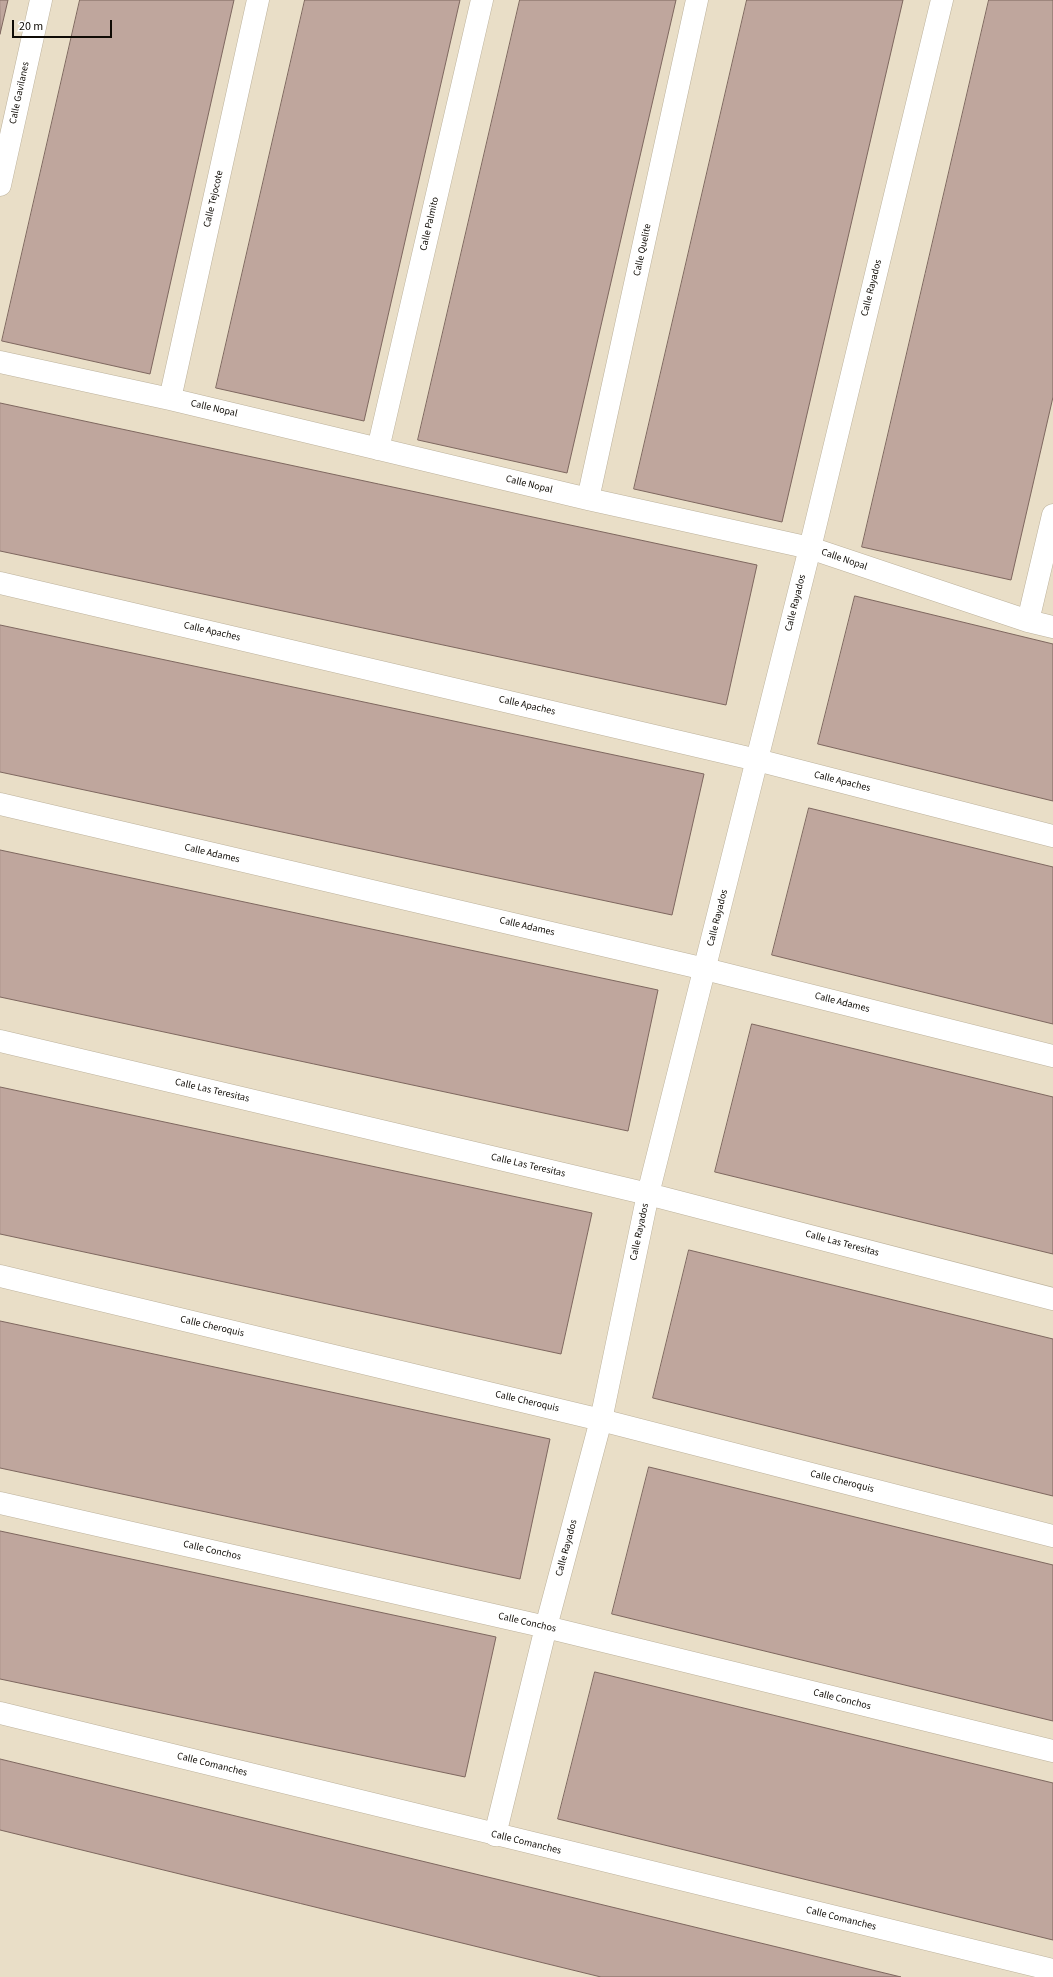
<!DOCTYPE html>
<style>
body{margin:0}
#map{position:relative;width:1053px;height:1977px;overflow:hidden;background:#e9dec7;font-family:"Source Sans 3",sans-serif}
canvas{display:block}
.scale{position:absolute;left:12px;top:20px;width:100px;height:18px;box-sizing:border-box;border:2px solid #0f0b05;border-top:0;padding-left:5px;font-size:12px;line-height:14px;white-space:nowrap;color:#0f0b05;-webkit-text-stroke:3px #fff;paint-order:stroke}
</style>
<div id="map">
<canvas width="1053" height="1977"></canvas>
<div class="scale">20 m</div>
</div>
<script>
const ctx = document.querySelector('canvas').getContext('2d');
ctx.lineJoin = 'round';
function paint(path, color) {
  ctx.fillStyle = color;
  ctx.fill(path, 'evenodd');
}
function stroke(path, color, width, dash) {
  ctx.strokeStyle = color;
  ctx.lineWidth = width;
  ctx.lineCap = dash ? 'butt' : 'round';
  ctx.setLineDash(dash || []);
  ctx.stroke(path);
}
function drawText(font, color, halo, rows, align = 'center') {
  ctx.font = font + ' "Source Sans 3",sans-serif';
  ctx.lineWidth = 3;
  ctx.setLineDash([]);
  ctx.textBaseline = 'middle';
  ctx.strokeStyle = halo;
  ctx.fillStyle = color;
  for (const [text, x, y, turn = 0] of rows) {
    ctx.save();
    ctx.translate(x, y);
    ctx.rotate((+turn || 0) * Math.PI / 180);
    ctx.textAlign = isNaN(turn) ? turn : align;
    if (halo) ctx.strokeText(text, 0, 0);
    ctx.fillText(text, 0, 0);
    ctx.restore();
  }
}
const building = new Path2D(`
 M0,0H8L0,34Z
 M80,0H234L150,374L2,341Z
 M305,0H460L364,421L216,388Z
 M520,0H676L567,473L418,440Z
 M747,0H903L782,522L634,489Z
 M989,0H1053V397L1011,580L862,547Z
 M0,403L757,565L726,705L0,551Z
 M855,596L1053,644V801L818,744Z
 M0,625L704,774L672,915L0,772Z
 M809,808L1053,867V1024L772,955Z
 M0,850L658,990L628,1131L0,997Z
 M752,1024L1053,1097V1254L715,1172Z
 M0,1087L592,1213L561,1354L0,1234Z
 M689,1250L1053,1339V1496L653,1398Z
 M0,1321L550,1439L520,1579L0,1468Z
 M649,1467L1053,1565V1721L612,1614Z
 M0,1531L496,1637L465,1777L0,1679Z
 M595,1672L1053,1783V1940L558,1819Z
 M0,1759L901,1977H601L0,1830Z`);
paint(building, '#bfa69d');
stroke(building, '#7e675f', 1);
const street = new Path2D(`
 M0,185L41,0
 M0,362L170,399L588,499L810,548L1028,621L1053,627
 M170,399L258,0
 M378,449L482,0
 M588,499L697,0
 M0,583L757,760L1053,836
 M1028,621L1053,515
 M0,804L705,969L1053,1056
 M0,1276L601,1420L1053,1536
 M0,1503L546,1627L1053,1751
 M0,1713L1053,1970
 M495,1835L546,1627L601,1420L648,1194`);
const secondary = new Path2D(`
 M0,1041L648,1194L1053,1299
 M648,1194L810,548L942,0`);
stroke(street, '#bcb19b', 23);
stroke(secondary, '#bcb19b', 23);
stroke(street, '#fff', 22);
stroke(secondary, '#fff', 22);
drawText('10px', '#0f0b05', '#fff', [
 ["Calle Gavilanes",20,93,-78],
 ["Calle Tejocote",214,199,-77],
 ["Calle Palmito",430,224,-77],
 ["Calle Quelite",643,250,-78],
 ["Calle Rayados",872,288,-76],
 ["Calle Nopal",214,409,13],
 ["Calle Nopal",529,485,14],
 ["Calle Nopal",844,560,19],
 ["Calle Rayados",796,603,-76],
 ["Calle Apaches",212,632,13],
 ["Calle Apaches",527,706,13],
 ["Calle Apaches",842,782,14],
 ["Calle Adames",212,854,13],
 ["Calle Rayados",718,918,-76],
 ["Calle Adames",527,927,13],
 ["Calle Adames",842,1003,14],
 ["Calle Las Teresitas",212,1091,13],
 ["Calle Las Teresitas",528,1166,13],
 ["Calle Rayados",640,1232,-78],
 ["Calle Las Teresitas",842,1244,15],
 ["Calle Cheroquis",212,1327,13],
 ["Calle Cheroquis",527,1402,13],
 ["Calle Cheroquis",842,1482,14],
 ["Calle Rayados",567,1548,-75],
 ["Calle Conchos",212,1551,13],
 ["Calle Conchos",527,1623,13],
 ["Calle Conchos",842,1700,14],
 ["Calle Comanches",212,1765,14],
 ["Calle Comanches",526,1843,14],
 ["Calle Comanches",841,1919,14]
]);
</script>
